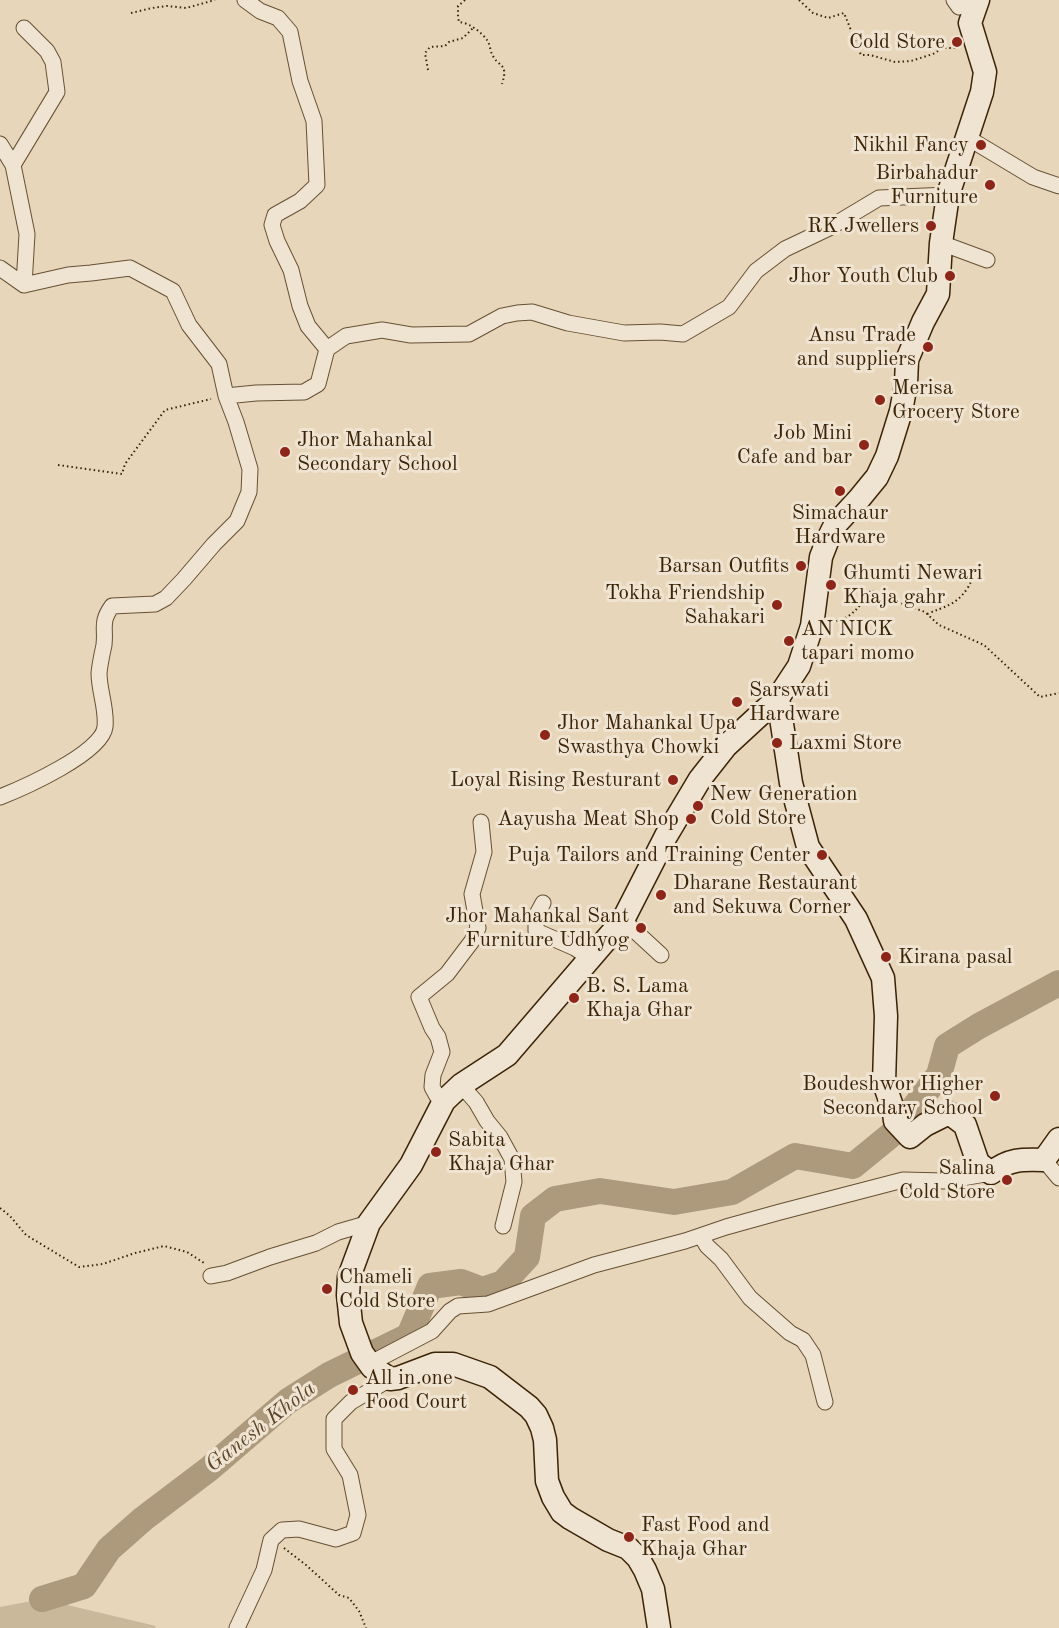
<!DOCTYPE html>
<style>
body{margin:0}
canvas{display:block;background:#e7d6b9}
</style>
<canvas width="1059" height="1628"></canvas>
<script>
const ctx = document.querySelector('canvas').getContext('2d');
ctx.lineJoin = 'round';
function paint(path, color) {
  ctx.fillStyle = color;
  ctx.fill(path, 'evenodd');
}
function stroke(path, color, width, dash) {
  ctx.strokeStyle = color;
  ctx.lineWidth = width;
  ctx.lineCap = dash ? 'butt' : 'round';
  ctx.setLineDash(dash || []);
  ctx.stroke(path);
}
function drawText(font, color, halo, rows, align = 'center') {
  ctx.font = font + ' "Old Standard TT",serif';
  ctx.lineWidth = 6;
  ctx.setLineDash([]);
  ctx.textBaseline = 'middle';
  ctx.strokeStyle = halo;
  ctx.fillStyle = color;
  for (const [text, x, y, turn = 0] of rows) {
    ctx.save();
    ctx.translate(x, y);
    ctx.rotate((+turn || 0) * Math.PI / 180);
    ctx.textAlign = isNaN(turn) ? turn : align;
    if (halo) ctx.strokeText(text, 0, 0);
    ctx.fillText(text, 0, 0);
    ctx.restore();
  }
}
paint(new Path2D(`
 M42,1599L156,1626L155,1628H0V1607Z`), '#cab89b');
stroke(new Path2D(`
 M42,1599L84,1586L109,1549L143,1519L209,1469L288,1401L329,1375L409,1336L430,1286L461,1282L482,1290L503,1283L527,1257L533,1216L555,1199L600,1191L674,1202L732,1192L795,1156L853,1166L897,1130L939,1075L947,1046L979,1026L1059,983`), '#ad997c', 26);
const street = new Path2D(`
 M245,0L260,11L278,18L290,32L300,81L314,121L317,185L300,201L275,215L272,225L277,241L291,270L300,306L308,326L327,349
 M954,0L959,7L974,0
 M968,138L1033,177L1059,186
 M0,144L13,165L27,234L24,285L68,275L91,273L130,268L173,291L189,325L219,364L226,396L236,422L250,469L249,492L237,521L214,544L184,579L166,598L155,604L112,606C100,623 106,627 104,645C102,654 100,663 99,673C99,691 107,709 105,727C102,753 23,788 0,797
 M13,165L57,92L53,62L47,51L24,28
 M941,243L987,260
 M0,268L24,285
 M226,396L256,393L304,392L318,384L327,349L346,336L382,330L411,335L469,334L502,316L517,313L532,312L568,323L624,333L660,332L683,334L729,307L756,271L785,249L829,228L879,198L948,195
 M543,903L536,916V931L575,948L589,958
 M623,920L661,955
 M461,1085L476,1102L487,1121L500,1137L512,1159L514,1182L503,1226
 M444,1101L437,1096L432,1087L433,1075L442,1052L438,1037L432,1028L419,997L447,974L472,941L478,928L472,894L484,852L481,822
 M1044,1160L1059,1178
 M701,1236L707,1246L721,1259L750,1298L790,1333L803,1340L813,1355L825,1402
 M211,1276L227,1273L270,1257L316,1243L338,1232L369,1223
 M369,1364L432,1331L450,1311L458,1306L488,1304L594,1265L685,1241L726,1227L780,1212L903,1180L945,1181L991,1173
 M237,1628L264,1570L271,1540L282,1530L299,1529L336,1539L353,1533L358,1515L350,1475L334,1449V1419L351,1402L390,1379`);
const secondary = new Path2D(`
 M778,698L791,783L808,847L856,919L883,978L886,1016L884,1083L894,1112L895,1121L910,1137L925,1125L949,1113L965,1125L978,1163L991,1173C1009,1159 1022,1159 1044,1160L1059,1139
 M659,1628L653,1589L645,1570L638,1558L628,1548L608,1540L570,1518L562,1512L553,1497L547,1481L545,1440L542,1428L536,1415L529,1407L490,1377L453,1364H435L398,1378L390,1379L372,1367L362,1353L351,1323L348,1295L349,1277L369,1223L411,1165L444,1101L461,1085L507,1055L623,920L666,836L700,779L726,746L778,698L799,666L812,626L821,557L828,539L835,525L859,499L877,477L887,456L901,411L906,384L907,360L923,322L938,294L941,243L948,195L982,92L985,72L970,23L978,0`);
stroke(street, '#665033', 17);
stroke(secondary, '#3b2306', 25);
stroke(new Path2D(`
 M465,0L458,6V17L459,22C470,23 481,32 487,40C490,44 490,50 492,54C498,68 509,62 502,84
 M799,0L813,13L828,18L844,13L861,55H870L895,62L911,61L933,54L943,48H957V47
 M131,13L152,8L167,6L186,8L215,0
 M428,70L425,53L430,47L445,46L449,42L463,38L473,28
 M58,465L122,474L125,464L165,410L211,399
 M927,614C945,606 955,606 967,589C970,584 972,581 972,576L976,570L981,568
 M832,622C852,619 860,606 871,590L898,602L925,612L939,625L984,645L1040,697L1059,693
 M0,1208L10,1216L26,1235L79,1267L103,1264L135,1253L164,1246L187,1252L204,1263
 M284,1548L306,1565L339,1595L349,1598L359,1611L366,1628`), '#3b2306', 2, [1.5, 3]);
stroke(street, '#efe4d2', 15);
stroke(secondary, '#efe4d2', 22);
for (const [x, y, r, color] of [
 [957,42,6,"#8f2418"],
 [981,145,6,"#8f2418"],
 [990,185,6,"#8f2418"],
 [931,226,6,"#8f2418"],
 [950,276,6,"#8f2418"],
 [928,347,6,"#8f2418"],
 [880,400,6,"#8f2418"],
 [864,445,6,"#8f2418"],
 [285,452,6,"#8f2418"],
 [840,491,6,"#8f2418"],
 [801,566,6,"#8f2418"],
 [831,585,6,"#8f2418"],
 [777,605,6,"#8f2418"],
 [789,641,6,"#8f2418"],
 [737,702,6,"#8f2418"],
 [545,735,6,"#8f2418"],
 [777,743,6,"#8f2418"],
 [673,780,6,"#8f2418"],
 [698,806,6,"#8f2418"],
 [691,819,6,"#8f2418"],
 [822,855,6,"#8f2418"],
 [661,895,6,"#8f2418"],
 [641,928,6,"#8f2418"],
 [886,957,6,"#8f2418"],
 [574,998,6,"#8f2418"],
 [995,1096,6,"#8f2418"],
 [436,1152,6,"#8f2418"],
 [1007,1180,6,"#8f2418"],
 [327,1289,6,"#8f2418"],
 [353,1390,6,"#8f2418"],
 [629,1537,6,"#8f2418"]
]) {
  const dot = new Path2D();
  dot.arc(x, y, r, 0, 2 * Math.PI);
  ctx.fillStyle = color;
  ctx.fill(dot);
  stroke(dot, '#efe4d2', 2);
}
drawText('21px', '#3b2306', '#efe4d2', [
 ["Cold Store",945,42],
 ["Nikhil Fancy",969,145],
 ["Birbahadur",978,173],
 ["Furniture",978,197],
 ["RK Jwellers",919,226],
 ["Jhor Youth Club",938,276],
 ["Ansu Trade",916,335],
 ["and suppliers",916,359],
 ["Merisa",892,388,"left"],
 ["Grocery Store",892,412,"left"],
 ["Job Mini",852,433],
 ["Cafe and bar",852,457],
 ["Jhor Mahankal",297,440,"left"],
 ["Secondary School",297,464,"left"],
 ["Simachaur",840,513,"center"],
 ["Hardware",840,537,"center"],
 ["Barsan Outfits",789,566],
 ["Ghumti Newari",843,573,"left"],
 ["Khaja gahr",843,597,"left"],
 ["Tokha Friendship",765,593],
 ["Sahakari",765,617],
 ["AN NICK",801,629,"left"],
 ["tapari momo",801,653,"left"],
 ["Sarswati",749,690,"left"],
 ["Hardware",749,714,"left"],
 ["Jhor Mahankal Upa",557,723,"left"],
 ["Swasthya Chowki",557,747,"left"],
 ["Laxmi Store",789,743,"left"],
 ["Loyal Rising Resturant",661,780],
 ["New Generation",710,794,"left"],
 ["Cold Store",710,818,"left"],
 ["Aayusha Meat Shop",679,819],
 ["Puja Tailors and Training Center",810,855],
 ["Dharane Restaurant",673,883,"left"],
 ["and Sekuwa Corner",673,907,"left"],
 ["Jhor Mahankal Sant",629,916],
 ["Furniture Udhyog",629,940],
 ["Kirana pasal",898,957,"left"],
 ["B. S. Lama",586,986,"left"],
 ["Khaja Ghar",586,1010,"left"],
 ["Boudeshwor Higher",983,1084],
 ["Secondary School",983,1108],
 ["Sabita",448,1140,"left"],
 ["Khaja Ghar",448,1164,"left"],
 ["Salina",995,1168],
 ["Cold Store",995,1192],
 ["Chameli",339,1277,"left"],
 ["Cold Store",339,1301,"left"],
 ["All in one",365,1378,"left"],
 ["Food Court",365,1402,"left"],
 ["Fast Food and",641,1525,"left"],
 ["Khaja Ghar",641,1549,"left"]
], 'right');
drawText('italic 22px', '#5d4629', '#efe4d2', [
 ["Ganesh Khola",261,1427,-38]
]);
</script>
